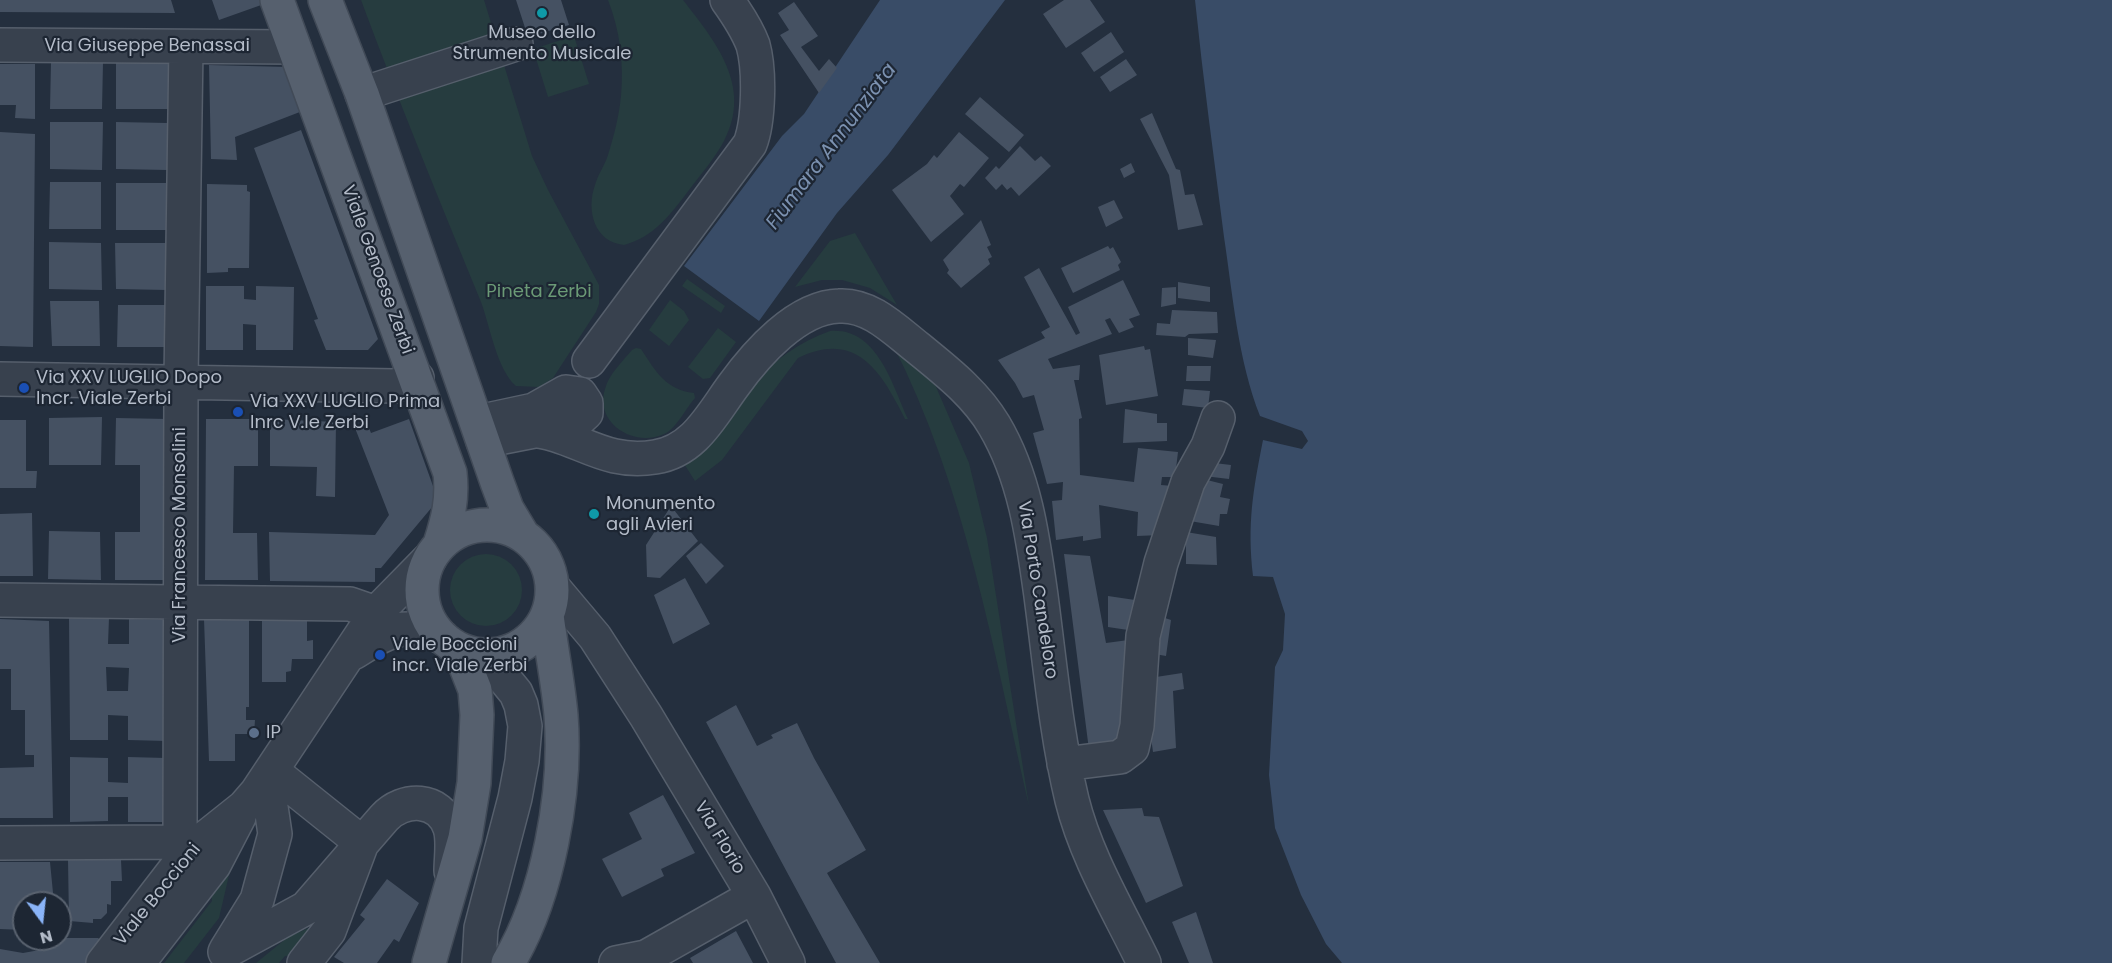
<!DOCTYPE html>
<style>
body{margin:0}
#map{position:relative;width:2112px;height:963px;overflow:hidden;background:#242f3e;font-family:Poppins,sans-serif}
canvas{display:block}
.north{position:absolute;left:12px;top:891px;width:60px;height:60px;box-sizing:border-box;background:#1d2633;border:2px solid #59626f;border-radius:50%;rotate:165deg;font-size:16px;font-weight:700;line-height:24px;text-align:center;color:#b4bcc9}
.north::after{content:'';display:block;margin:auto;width:21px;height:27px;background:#8ab4f8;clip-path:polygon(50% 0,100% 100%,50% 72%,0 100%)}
</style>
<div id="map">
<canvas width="2112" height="963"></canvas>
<div class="north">N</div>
</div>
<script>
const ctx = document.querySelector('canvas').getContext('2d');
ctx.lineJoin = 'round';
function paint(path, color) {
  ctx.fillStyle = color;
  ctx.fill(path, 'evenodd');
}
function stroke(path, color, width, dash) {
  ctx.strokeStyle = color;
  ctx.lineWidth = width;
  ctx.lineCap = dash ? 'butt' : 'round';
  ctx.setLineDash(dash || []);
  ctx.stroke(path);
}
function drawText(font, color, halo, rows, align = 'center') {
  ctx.font = font + ' Poppins,sans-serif';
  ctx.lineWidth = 4.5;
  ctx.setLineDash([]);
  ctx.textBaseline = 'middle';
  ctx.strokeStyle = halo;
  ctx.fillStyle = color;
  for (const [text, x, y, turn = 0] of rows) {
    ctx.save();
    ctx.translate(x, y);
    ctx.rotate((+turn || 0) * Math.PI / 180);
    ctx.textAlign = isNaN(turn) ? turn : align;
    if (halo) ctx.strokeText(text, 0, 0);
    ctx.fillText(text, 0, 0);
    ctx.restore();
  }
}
paint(new Path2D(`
 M361,0H484L532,156L548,190L599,285V304L596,312L553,378L539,387L516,386C497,370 490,326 481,302C440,202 399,102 361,0Z
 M608,0H683C715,41 753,86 724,141C715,158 701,174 689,190C671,214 654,237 624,245C594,242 586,210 595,185C598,174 605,165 608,155C614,136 619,116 621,96C624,64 620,30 608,0Z
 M574,36L589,84L548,97L533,49Z
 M855,233L897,305L870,288L842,280H822L795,287L830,241Z
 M687,279L725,306L721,313L682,286Z
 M670,300L684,311L689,320L669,346L649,330Z
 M718,328L736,342L710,378L703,379L688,367Z
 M830,331C877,327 892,384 908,419H905C882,374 858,329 798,358L722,460L695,481L681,459C724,414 768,352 830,331Z
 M892,343L930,373L969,463L987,538L1029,806C993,649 966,488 892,343Z
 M636,348L641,349C656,372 666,390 694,393L695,398C686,408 676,429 664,434C634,448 594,423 605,389C609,374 622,362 632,350Z
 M450 590a36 36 0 1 1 72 0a36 36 0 1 1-72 0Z
 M233,858L219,918L184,963H164L212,901L210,887Z
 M311,927L315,930L296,955L285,956L279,963H256L288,937Z`), '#263c3f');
paint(new Path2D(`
 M880,0H1005L888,155L837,213L759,321L684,266L782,136L804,114Z
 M1195,0H2112V963H1342L1326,944L1301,895L1275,828L1269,775L1275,667L1283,650L1285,614L1273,577L1253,576C1247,523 1253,491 1263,440L1302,449L1308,441L1302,431L1260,416C1238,360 1233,297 1224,237C1214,158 1203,79 1195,0Z`), '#394c67');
paint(new Path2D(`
 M0,0H171L175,13L0,12Z
 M212,0H262L264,4L219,20Z
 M516,0H561L569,25L528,37Z
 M1064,0H1090L1105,22L1066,48L1043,14Z
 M794,2L818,36L801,47L819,71L829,59L837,68L819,93L780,35L789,30L778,13Z
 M1111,32L1124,52L1094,72L1081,53Z
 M1126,59L1137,75L1110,92L1100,77Z
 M51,62L103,63L102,109H50Z
 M116,62L169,63L168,109H116Z
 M0,64H35V119L15,118L16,105H0Z
 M209,65L288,67L305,110L235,137L237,160L211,159Z
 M980,97L1024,135L1009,152L965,114Z
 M1152,113L1176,169L1180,170L1185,195L1194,194L1203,225L1178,230L1169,175L1140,119Z
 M50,122H103L102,170L50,169Z
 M116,122L168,123L167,170L116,169Z
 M301,130L378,339L368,350H326L314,320L318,319L254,148Z
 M0,132L35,134L33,347L0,346Z
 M959,132L989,158L964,187L960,184L950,196L964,214L931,242L892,190L927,164L934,155L937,158Z
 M1020,146L1035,161L1041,156L1051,166L1019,196L1011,187L1007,190L1002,184L996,190L985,178L996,166L999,169Z
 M1131,163L1135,172L1124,178L1120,169Z
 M50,182H101V229H49Z
 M116,183H169L167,230H116Z
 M207,184L247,185V191L250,192L249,268H228V272L207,273Z
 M1114,200L1123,218L1106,227L1098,207Z
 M981,220L991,245L987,247L992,257L988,259L990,264L961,288L947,273L949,270L943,260Z
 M49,242L101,243L102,290L49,289Z
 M115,243H168L167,290L116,289Z
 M1108,246L1110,249L1113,247L1121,262L1118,265L1120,270L1073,293L1061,268Z
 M1039,268L1076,335L1080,333L1068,307L1123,280L1140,315L1129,319L1134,327L1119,333L1110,318L1105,320L1112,334L1048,359L1053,369L1080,365L1079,380H1074L1082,418L1079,419L1080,475L1134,482L1138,448L1178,452L1175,477H1162L1161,485L1173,486L1161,535L1137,536L1138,512L1099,505L1101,538L1083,541V536L1056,540L1052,501L1062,500L1063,482L1047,484L1033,433L1044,430L1034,395L1023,398L1015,383L998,360L1045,338L1041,332L1050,327L1024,277Z
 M1178,282L1210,287V302L1178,298Z
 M206,286H244V299L256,300V286L294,287L293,350H256V325L243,324V350H206Z
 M1176,287V304L1161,307L1162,288Z
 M50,301H99L100,346H52Z
 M118,305H167V347H117Z
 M1172,310L1217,312L1218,333L1189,334L1185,337L1156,335L1157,323L1170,324Z
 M1188,338L1216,340L1213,358L1188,355Z
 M1144,346L1145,350L1150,349L1158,396L1106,405L1099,355Z
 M1187,366H1211L1210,381H1186Z
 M1184,389L1210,391L1208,408L1182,405Z
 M1125,409L1157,414V423H1167V441L1123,443Z
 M102,417L101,465H49V418Z
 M116,418L168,419L167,580H115V532H140V465H115Z
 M206,419H258V466H234L233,533H257L258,580H205Z
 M270,419L336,422L335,497L316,496L317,467L270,466Z
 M409,419L438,500L381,568H375V582L270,581L269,532L375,535L389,515L355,428L367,423L371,433Z
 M0,420H26V471H37L36,488H0Z
 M1206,462L1231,465L1229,479L1204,476Z
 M1199,478L1223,484L1220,497L1230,499L1227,514H1220L1219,526L1184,520Z
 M671,506L698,541L660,578L647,577L646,545Z
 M32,513L33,576H0V514Z
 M49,531L100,532L101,580L48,579Z
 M1186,532L1216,537L1217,565L1186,564Z
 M701,543L724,566L706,584L686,556Z
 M1064,554L1090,556L1106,643L1136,639L1121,746L1089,750Z
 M685,578L710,624L673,644L654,595Z
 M1108,596L1135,600L1128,630L1108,627Z
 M1156,615L1171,620L1166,656L1149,653Z
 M69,618H109L108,644H129V619L167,620V741L128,740V716L108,715V740H70ZM106,667L129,668L128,691H107Z
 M0,619L49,621L53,818H0V768L34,767V755H25V710H11V669H0Z
 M204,619H249V707H246V720H255L254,734H235V761H209Z
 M262,619L307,620V641L313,640V659H292L291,671L286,672V682H262Z
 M1182,673L1184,689L1173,691L1176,748L1153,752L1143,679Z
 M736,705L757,746L773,738L771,735L797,723L814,758L866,850L827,873L880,963H836L706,722Z
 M70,757L108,758V782L128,783V757L166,758V822H128V797H108V821L70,822Z
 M663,795L695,853L661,869L664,876L622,897L602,859L642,839L629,813Z
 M1142,808L1144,816L1159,817L1183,886L1146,903L1103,810Z
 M68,860H121L122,881H111V905L107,904V913L101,919H93V923L69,921Z
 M0,862H50L54,903H24V930L0,929Z
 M387,879L419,903L399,942L394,939L377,963H344L334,957L365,919L360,915Z
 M1196,912L1213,963H1189L1172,922Z
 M60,928H63L64,938H98L103,942L85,963H0V949L23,953L45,949L52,939H60Z
 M736,931L753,963H693L690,958Z`), '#455162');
const minor = new Path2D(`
 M0,45L294,47
 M362,94L516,44
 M589,361L750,144C759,121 760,70 753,45C747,29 737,14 727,0
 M0,379L395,386L417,378
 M478,422L534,410L566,392L580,394L586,403V413L575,423L483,441
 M528,430C575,432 601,466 655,457C694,451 711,416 733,386C756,354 797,307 839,306C870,304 895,330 918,348C946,371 975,393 994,425C1025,477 1033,538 1041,596C1050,664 1056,733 1072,800C1086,857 1119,911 1144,963
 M552,586L595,637L646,716L754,896L788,963
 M0,600L350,604L376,613
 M353,653C387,632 401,620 442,637
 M1064,764L1120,757L1132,748L1137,726L1143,636L1161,563L1188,482L1208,446L1218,418
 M272,771L362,843L329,931L304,963
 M180,842L181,380L186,47
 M0,843L180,842L190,850
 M226,950L257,900L275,834L271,807L257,792
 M225,952L306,908L384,818C403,797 440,797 450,828C454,841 451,858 451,871
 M103,963L190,850L244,807L257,792L376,613L430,558
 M138,963L214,865L239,817
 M479,963L481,928L515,798L522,761L525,726L521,705L516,693L485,655
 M616,963L646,957L754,896`);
const major = new Path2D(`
 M277,0L450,473C453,499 448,519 440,544
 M325,0L362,94L497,482L507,509L522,534
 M422 590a65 65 0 1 1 130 0a65 65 0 1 1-130 0Z
 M429,963L465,838L474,783L477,715L475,690L459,649
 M508,963C548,897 567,791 561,715C558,682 551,648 547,615`);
stroke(minor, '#565f6c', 36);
stroke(major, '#414a57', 36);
stroke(minor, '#38414e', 33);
stroke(major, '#56606e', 33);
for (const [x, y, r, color] of [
 [542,13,6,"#0f9aa8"],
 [24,388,6,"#1a4fb4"],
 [238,412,6,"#1a4fb4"],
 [594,514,6,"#0f9aa8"],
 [380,655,6,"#1a4fb4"],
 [254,733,6,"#5c6f8a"]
]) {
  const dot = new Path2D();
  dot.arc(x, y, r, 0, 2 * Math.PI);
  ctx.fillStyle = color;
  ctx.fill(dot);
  stroke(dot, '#1d2633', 2);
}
drawText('18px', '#b4bcc9', '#1d2633', [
 ["Museo dello",542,33,"center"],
 ["Strumento Musicale",542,54,"center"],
 ["Via XXV LUGLIO Dopo",36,378],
 ["Incr. Viale Zerbi",36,399],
 ["Via XXV LUGLIO Prima",250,402],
 ["Inrc V.le Zerbi",250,423],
 ["Monumento",606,504],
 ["agli Avieri",606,525],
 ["Viale Boccioni",392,645],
 ["incr. Viale Zerbi",392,666],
 ["IP",266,733]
], 'left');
drawText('18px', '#b4bcc9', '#1d2633', [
 ["Via Giuseppe Benassai",147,46],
 ["Viale Genoese Zerbi",377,270,70],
 ["Via Francesco Monsolini",180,535,-90],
 ["Via Porto Candeloro",1037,590,81],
 ["Via Florio",719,838,59],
 ["Viale Boccioni",158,895,-51]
]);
drawText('18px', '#6b9a76', '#1d2633', [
 ["Pineta Zerbi",539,292]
]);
drawText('italic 20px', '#7c92b1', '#1d2633', [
 ["Fiumara Annunziata",832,147,-53]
]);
</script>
